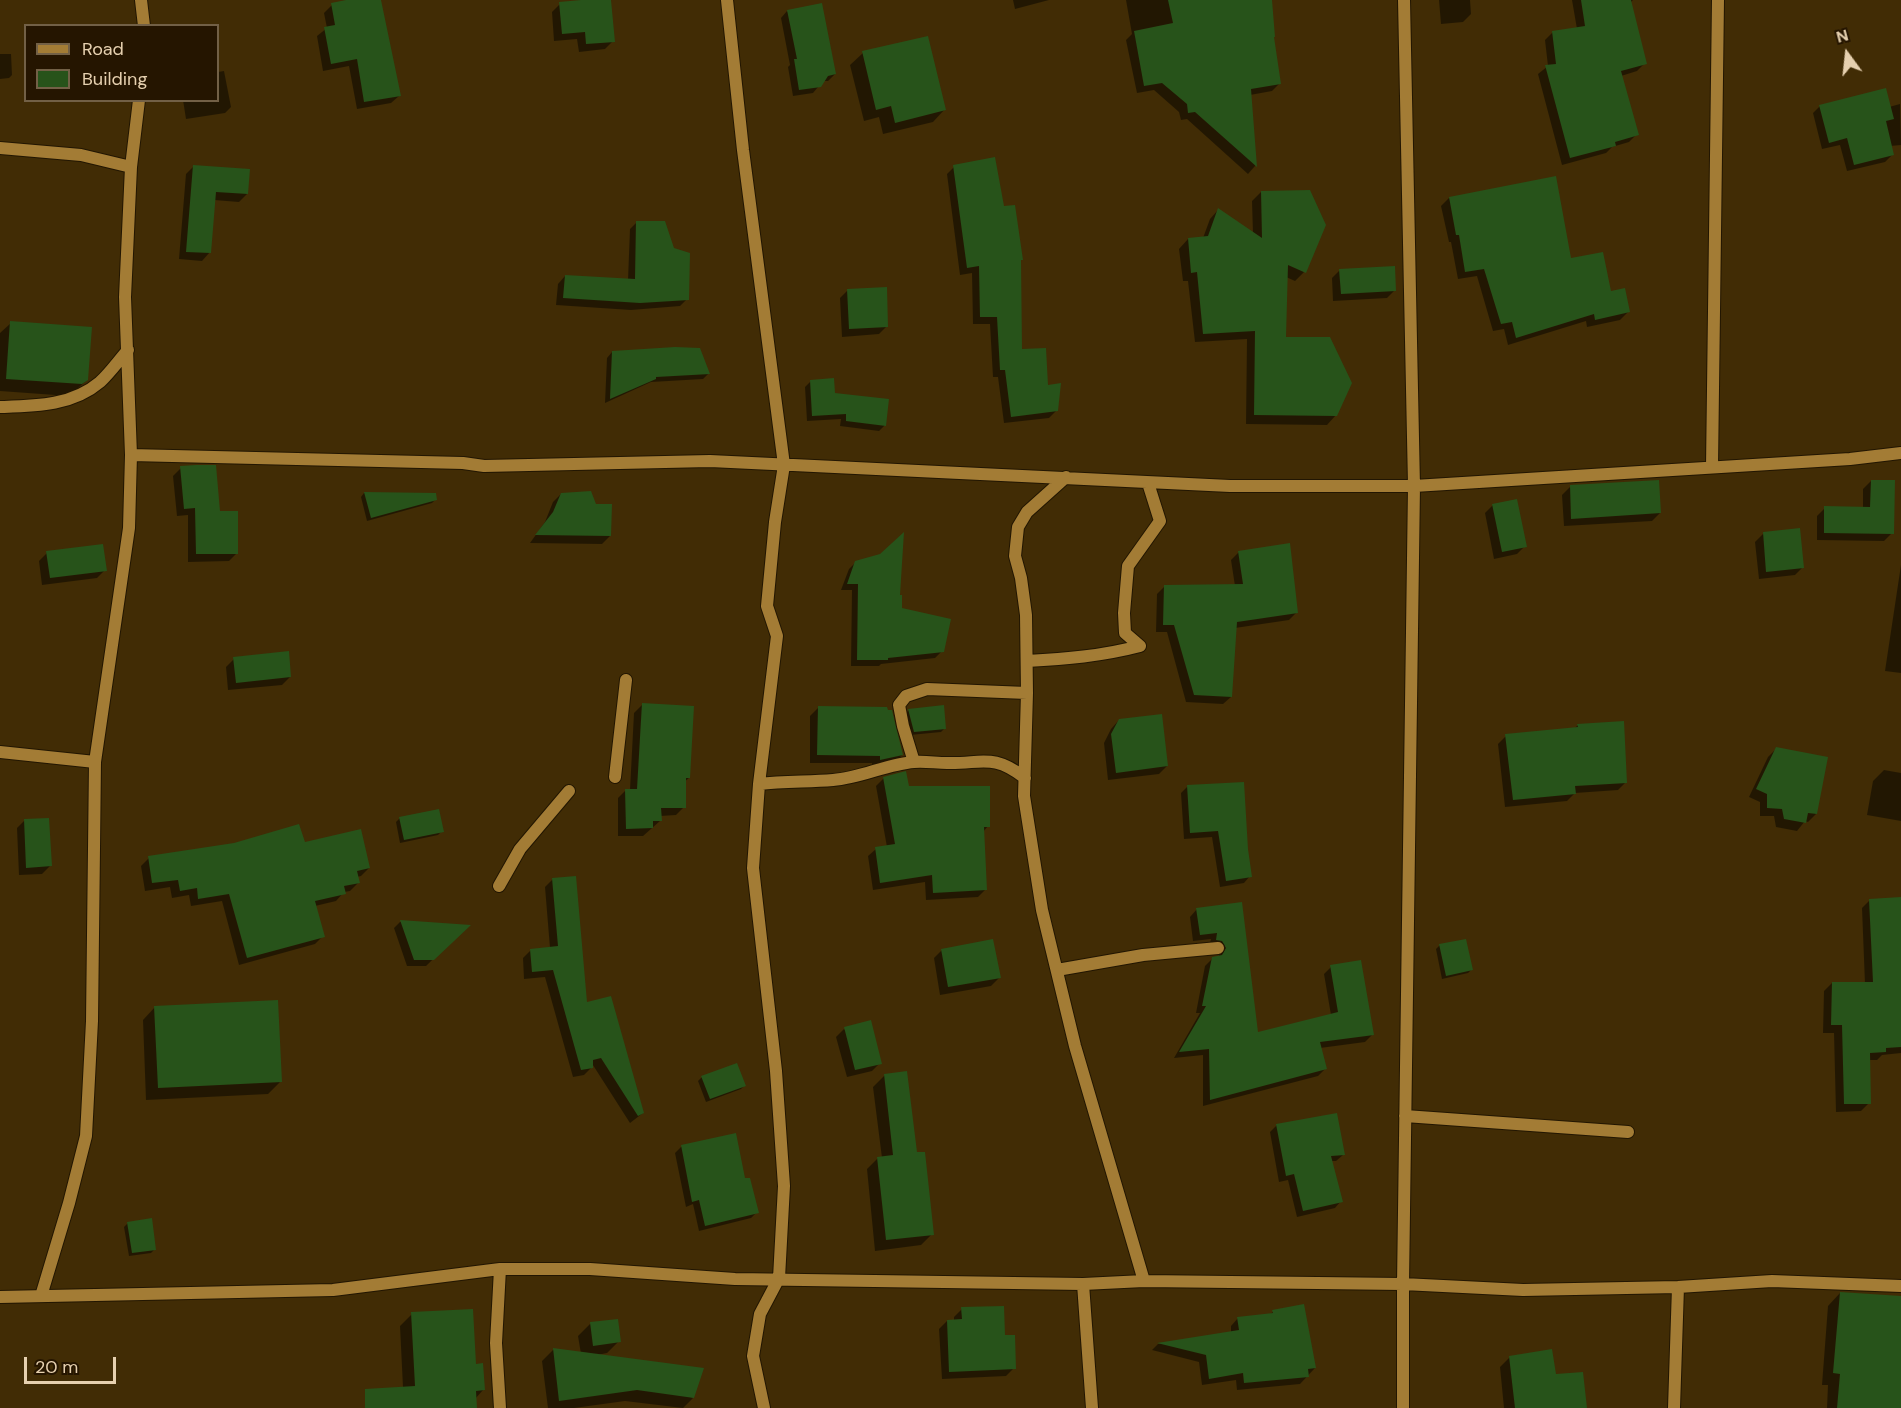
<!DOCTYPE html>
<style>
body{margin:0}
#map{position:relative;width:1901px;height:1408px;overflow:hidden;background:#412c05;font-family:"DM Sans",sans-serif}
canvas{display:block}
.legend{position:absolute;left:24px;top:24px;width:195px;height:78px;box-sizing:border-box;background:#251500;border:2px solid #726046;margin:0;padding:8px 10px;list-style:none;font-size:18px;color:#e6d0af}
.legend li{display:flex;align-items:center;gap:12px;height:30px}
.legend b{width:30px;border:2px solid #726046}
.north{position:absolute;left:1817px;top:24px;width:60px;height:60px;-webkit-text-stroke:4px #251500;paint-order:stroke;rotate:345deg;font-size:16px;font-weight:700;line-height:24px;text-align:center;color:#e6d0af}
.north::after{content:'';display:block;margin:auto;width:21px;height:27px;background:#e6d0af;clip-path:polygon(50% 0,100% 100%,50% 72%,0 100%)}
.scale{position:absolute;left:24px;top:1357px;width:92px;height:27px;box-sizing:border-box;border:3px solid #e6d0af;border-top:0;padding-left:8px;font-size:18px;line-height:21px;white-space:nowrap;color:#e6d0af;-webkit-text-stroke:4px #251500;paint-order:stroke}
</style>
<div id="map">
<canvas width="1901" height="1408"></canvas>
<ul class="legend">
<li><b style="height:8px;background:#a37c35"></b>Road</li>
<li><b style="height:16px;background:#27531a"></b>Building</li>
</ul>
<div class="north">N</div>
<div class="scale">20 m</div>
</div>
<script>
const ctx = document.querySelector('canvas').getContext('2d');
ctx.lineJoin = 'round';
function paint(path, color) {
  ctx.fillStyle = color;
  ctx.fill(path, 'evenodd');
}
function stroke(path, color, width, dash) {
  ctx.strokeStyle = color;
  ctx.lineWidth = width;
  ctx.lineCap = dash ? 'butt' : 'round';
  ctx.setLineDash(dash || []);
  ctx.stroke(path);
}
paint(new Path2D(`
 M353,0H379L399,96L391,103L357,109L349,66L323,71L317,36L327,28L324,13L332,5Z
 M596,0H609L613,41L605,49L579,52L577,39L554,41L552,12L560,4Z
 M1013,0H1049L1015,9Z
 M1126,0H1241L1280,83L1272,91L1250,95L1255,166L1248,174L1187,119L1181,120L1179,112L1154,90L1137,93L1126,40L1132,34Z
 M1439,0H1470L1471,14L1463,22L1441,24Z
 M1572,0H1633L1630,3L1645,63L1637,71L1621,76L1637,134L1629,142L1612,147L1606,153L1562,165L1538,74L1548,66L1545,40L1553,32L1577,29Z
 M787,11L835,74L828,81H823L813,93L793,96L788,67L790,65L781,18Z
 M863,53L945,109L933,122L883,134L879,117L864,121L850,65Z
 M0,54H11L12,75L9,78L0,79Z
 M224,71L231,107L225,113L186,119L183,100H218V72Z
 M1900,104L1901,145L1890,146L1892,155L1885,162L1847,171L1840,145L1822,149L1813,113L1820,106L1889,107Z
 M194,166L247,194L239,202L214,200L210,252L202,261L179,259L186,174Z
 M954,167L1003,208L1019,261L1021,351L1046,386L1057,410L1049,418L1004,423L998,377H993L990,324H973L972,273L960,275L947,174Z
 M1261,192L1304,272L1295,281L1286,277L1285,338L1336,415L1327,425L1246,424L1247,339L1195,342L1188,281H1183L1179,249L1188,239L1203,238L1210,219L1218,210L1253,234L1252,201Z
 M1449,198L1570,260L1609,293L1628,312L1620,320L1587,327L1586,321L1508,345L1504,329L1493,331L1477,276L1458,279L1451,242H1449L1441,206Z
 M637,222L687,299L680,306L631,310L556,305L558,284L565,276L628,280L630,229Z
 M1340,270L1395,290L1387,298L1333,301L1332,278Z
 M848,290L887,326L879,334L842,337L840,298Z
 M11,323L87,380L69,396L0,391V333Z
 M612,352L709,373L703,379L651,382L605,403L607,358Z
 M811,381L834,395L885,425L879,431L840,426L841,419L807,421L805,387Z
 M181,468L237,553L229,561L188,562V515L177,516L173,476Z
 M1871,481L1892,533L1884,541L1817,540V516L1825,508H1863V489Z
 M1570,487L1660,513L1652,521L1564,526L1562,495Z
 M364,493L435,494L436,499L432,503L367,521L361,497Z
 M561,494L610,536L602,544L530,543L545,522L553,502Z
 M1493,505L1525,546L1517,554L1494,559L1485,513Z
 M1763,534L1803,567L1795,575L1759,579L1755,542Z
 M1239,552L1297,612L1289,620L1235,628L1231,697L1223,704L1186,702L1167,632H1156L1157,594L1165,586H1235L1231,560Z
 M47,553L105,570L97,578L42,585L39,561Z
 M856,562L898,596L900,609L942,651L935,658L881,664L879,666H851L852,590H841L849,569Z
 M1901,565V673L1885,671Z
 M234,659L290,677L282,685L228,690L226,667Z
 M642,705L689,778L684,782V807L676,815L660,816V821L643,836H618V798L626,790H630L634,713Z
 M818,708L902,755L894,763L873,768L872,763H810V716Z
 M909,710L945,728L941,732L910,735L905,714Z
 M1119,720L1167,766L1159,774L1108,780L1104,743L1111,729Z
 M1578,725L1626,782L1618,790L1575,793L1567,801L1505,807L1498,744L1506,736L1574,729Z
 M1776,749L1816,814L1808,822L1805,821L1797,831L1776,827L1774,816H1760V802L1749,797L1768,757Z
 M1884,770L1901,773V821L1867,815L1873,781Z
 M884,778L988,826L983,832L986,889L978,897L926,900L925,882L873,890L868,856L876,849L887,847L876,786Z
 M1188,786L1246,850L1250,876L1244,883L1220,887L1212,837L1184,839L1181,793Z
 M400,818L442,831L438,835L400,843L396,822Z
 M25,820L50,866L42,874L19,875L17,828Z
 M304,844L369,868L361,876L357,877L358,883L350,891L344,892L336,901L315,906L323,936L315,944L239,965L222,901L191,906L189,895L172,898L170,887L145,891L141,866L149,858Z
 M553,879L586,1004L643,1113L630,1123L591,1062L592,1067L584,1075L573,1077L545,977L524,979L523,958L531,950L550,948L545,887Z
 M1901,898V1053L1882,1055L1877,1060H1868L1869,1103L1861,1111L1836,1112L1834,1033H1823L1824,991L1832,983L1865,984L1862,908L1870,900Z
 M1241,904L1257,1034L1331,1015L1324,974L1331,967L1373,1034L1365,1042L1320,1048L1325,1069L1318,1076L1203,1106V1055L1174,1058L1200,1013H1196L1205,966L1213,958L1220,957L1215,948L1209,947L1211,939L1193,941L1190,917L1197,909Z
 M400,922L467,926L426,966H407L394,928Z
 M1440,945L1471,970L1468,973L1442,979L1436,949Z
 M942,950L999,978L991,986L940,995L934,958Z
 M155,1007L280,1082L268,1094L146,1100L143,1020Z
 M844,1029L880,1063L872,1071L847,1077L836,1037Z
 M885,1075L915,1154L932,1234L921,1245L875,1251L867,1169L878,1158H882L873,1087Z
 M702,1077L745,1085L741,1089L706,1102L698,1081Z
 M1277,1125L1343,1155L1336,1161H1331L1341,1201L1335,1208L1297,1217L1288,1180L1279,1182L1270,1132Z
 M735,1135L744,1180L757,1212L751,1218L699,1231L693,1204L686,1207L675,1153L681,1147Z
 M128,1223L155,1249L151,1253L129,1256L124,1227Z
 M1840,1293L1901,1298V1408H1827L1828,1385H1822L1828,1306Z
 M962,1309L1004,1336L1014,1368L1006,1376L942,1379L939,1329L947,1321H954V1317Z
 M1273,1312L1315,1368L1300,1384L1237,1390L1236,1380L1202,1385L1199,1362L1152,1350L1158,1344L1231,1332V1326L1238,1318L1269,1315Z
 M412,1314L475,1365L483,1390L475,1399V1408H404L400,1326Z
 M590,1324L619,1341L607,1353L597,1355L693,1398L683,1408L625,1401L574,1408H548L542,1361L553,1350L581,1354L578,1336Z
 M1510,1357L1555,1376L1585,1408H1504L1500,1367Z`), '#0007');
paint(new Path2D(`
 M346,0H381L401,96L364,102L357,59L331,64L324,27L335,25L331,3Z
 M581,0H611L615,42L586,44L585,32L562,34L559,2Z
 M1168,0H1272L1275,37H1274L1281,84L1251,89L1257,167L1195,112L1188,113L1187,104L1162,83L1144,86L1134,31L1173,23Z
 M1581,0H1631L1647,64L1621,71L1639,135L1615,142L1616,146L1570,158L1545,65L1556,64L1552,31L1585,26Z
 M822,3L836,74L828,76L821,87L799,90L794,59H797L787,10Z
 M928,36L946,110L895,123L891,106L876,110L862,51Z
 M1886,88L1894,119L1886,121L1894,155L1854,165L1847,138L1829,143L1819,105Z
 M995,157L1004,206L1015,205L1023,260H1021L1022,349L1046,348L1048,385L1061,383L1058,411L1011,417L1005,370H1000L997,317H980L979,266L967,268L953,165Z
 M193,165L250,169L248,194L216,192L211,253L186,252Z
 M1556,176L1571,258L1603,252L1611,291L1625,288L1630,312L1595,320L1594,314L1516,338L1512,322L1501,324L1484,269L1465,272L1459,235H1456L1449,197Z
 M1310,190L1326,225L1306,273L1288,265L1286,337H1330L1352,383L1337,416L1254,415L1255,331L1203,334L1197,272L1191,273L1188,238L1208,236L1218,208L1262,238L1261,191Z
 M636,221H665L674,248L690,253L689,300L640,303L563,298L565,275L635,279Z
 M1395,266L1396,291L1341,294L1339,269Z
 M887,287L888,327L849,329L847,289Z
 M10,321L92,327L88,380L82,384L6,379Z
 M675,347L700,348L710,374L656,377V379L610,399L612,351Z
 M834,378L835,393L889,399L886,426L846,421V414L812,416L810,380Z
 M196,465H216L220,511H238V554H196L195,508L184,509L180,466Z
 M1659,480L1661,513L1571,519L1570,485Z
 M1871,480H1895L1894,534L1824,533V506L1870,507Z
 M591,491L596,504H612L611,536L535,535L553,512L561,493Z
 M364,492L436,493L437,500L371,518Z
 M1517,499L1527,547L1502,552L1492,504Z
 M1800,528L1804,568L1766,572L1763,532Z
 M904,532L900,595H902V608L951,619L944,652L888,658V660H857L858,584H847L855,561L880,554Z
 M1290,543L1298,613L1237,622L1232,697L1194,695L1174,625H1163L1164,585L1243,584L1238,551Z
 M103,544L107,571L50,578L46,551Z
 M289,651L291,677L236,683L233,657Z
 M642,703L694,706L690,778H686V808H661L662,821H653V828L626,829L625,789H637Z
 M944,705L946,729L914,732L908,709Z
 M818,706L887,707L888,710H892L903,755L880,760V756L817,755Z
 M1162,714L1168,766L1116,773L1111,734L1119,719Z
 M1624,721L1627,783L1575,786L1576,794L1513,800L1505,734L1578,727L1577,724Z
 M1776,747L1828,757L1817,814L1808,813L1806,823L1784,819L1782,809L1767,808V794L1756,789Z
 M906,771L909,786H990V827H984L987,890L933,893L932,875L880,883L875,847L895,844L883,777Z
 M1244,782L1248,849L1252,877L1226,881L1218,831L1190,833L1187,785Z
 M439,809L444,832L404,840L399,817Z
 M49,818L52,866L26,868L24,819Z
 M299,824L305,842L361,829L370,868L357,871L360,883L344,886L346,894L315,901L325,937L247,958L229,894L198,899L197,888L180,891L178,880L152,883L148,856L234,843Z
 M576,876L587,1002L611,996L644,1113L638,1116L601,1058L593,1060V1068L581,1070L553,970L532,972L530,949L558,946L552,878Z
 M1901,897V1047L1886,1048V1052L1870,1053L1871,1104H1844L1842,1025H1831L1832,982H1873L1869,899Z
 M1242,902L1258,1032L1338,1012L1330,965L1361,960L1374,1035L1320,1042L1327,1069L1210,1100L1209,1049L1179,1052L1206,1006H1202L1212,957L1222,955L1226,948L1222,941L1216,940L1217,933L1200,935L1196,908Z
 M400,920L471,925L434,960H414Z
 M993,939L1001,978L948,987L941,949Z
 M1466,939L1473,970L1446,976L1439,944Z
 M278,1000L282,1082L158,1088L154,1006Z
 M871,1020L882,1064L855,1070L844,1027Z
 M737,1063L746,1086L710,1099L701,1076Z
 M907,1071L917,1152H925L934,1235L886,1240L877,1157L893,1155L884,1074Z
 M1337,1113L1345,1155L1331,1156L1343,1202L1303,1211L1294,1174L1286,1176L1276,1124Z
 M736,1133L745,1178H750L759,1213L705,1226L699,1200L692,1202L681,1145Z
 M152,1218L156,1250L132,1253L127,1222Z
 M1840,1292L1901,1296V1408H1837L1840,1374L1833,1373Z
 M1304,1304L1316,1368L1308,1369L1309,1377L1244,1383L1243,1373L1209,1379L1206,1355L1157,1343L1239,1330L1237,1317L1273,1313L1272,1310Z
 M1004,1306L1005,1335H1015L1016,1369L949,1372L947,1320L962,1319L961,1307Z
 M473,1309L476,1364L483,1363L485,1390L476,1391L477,1408H365V1389L415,1386L411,1312Z
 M618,1319L621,1342L593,1346L590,1322Z
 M553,1348L704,1368L694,1398L637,1390L559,1401Z
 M1552,1349L1556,1374L1583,1372L1587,1408H1515L1509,1356Z`), '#27531a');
const minor = new Path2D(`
 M141,0L144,26
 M727,0L743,150L784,465L775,522L767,606L777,636L759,784L753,868L776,1071L784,1186L779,1278L760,1314L753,1356L764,1408
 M0,148L81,155L131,167
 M0,407C35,406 72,406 100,382C110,373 119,360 128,350
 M131,455L463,463L484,466L710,461L1230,486H1414L1850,459L1901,453
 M1712,467L1718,0
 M1066,477L1027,512L1018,527L1015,556L1021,578L1026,615L1027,693L1024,796L1042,910L1075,1046L1144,1281
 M1027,661C1065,659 1102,656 1140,646L1125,633L1124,613L1128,566L1160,521L1148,483
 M0,752L95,762
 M914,762L903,726L899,705L906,696L927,689L1027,693
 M615,777L626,680
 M759,784C784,781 808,782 833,780C861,778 887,764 914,762C925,761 936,763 947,763C982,764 993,753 1025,778
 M499,886L520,849L569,791
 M1057,970L1143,955L1218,948
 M1405,1116L1628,1132
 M1083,1284L1092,1408
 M41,1296L69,1203L86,1136L92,1021L95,762L129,528L131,455L125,297L131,167L139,100
 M0,1297L333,1290L500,1269H590L735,1279L1083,1284L1144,1281L1403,1284L1523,1290L1678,1287L1772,1281L1901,1286
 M500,1408L496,1343L500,1269
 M1403,1408V1284L1414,486L1404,0
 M1674,1408L1678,1287`);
stroke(minor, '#221602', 14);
stroke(minor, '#a37c35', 12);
</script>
